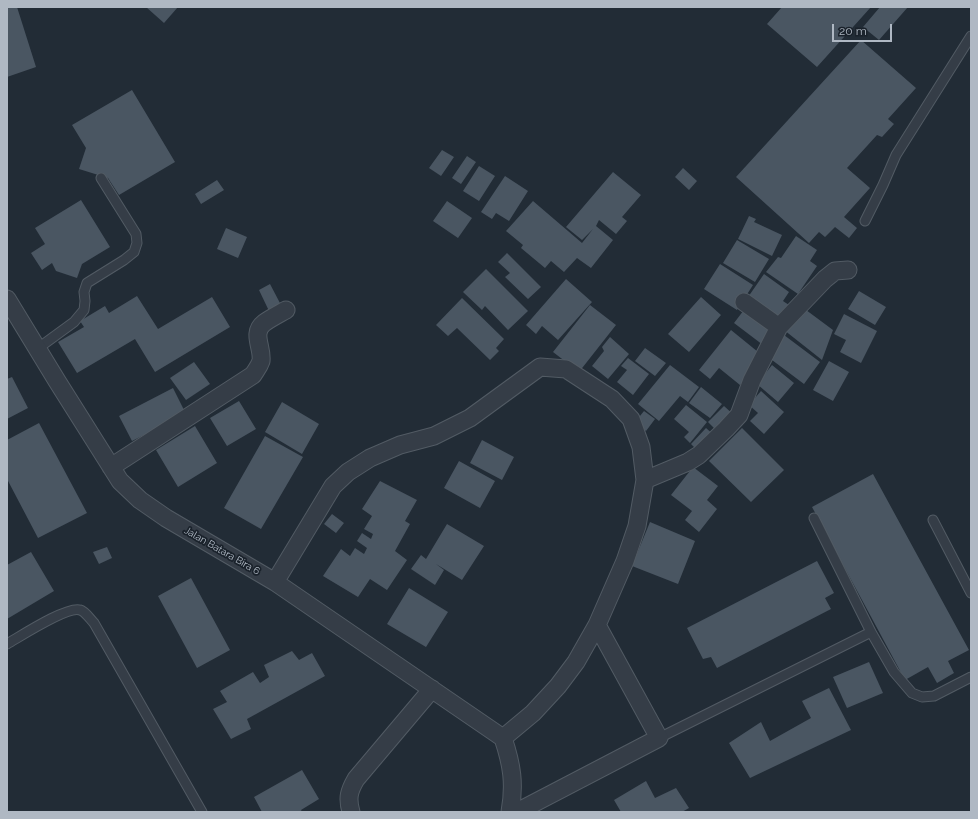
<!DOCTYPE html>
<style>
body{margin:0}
#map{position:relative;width:978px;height:819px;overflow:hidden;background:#222c36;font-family:Raleway,sans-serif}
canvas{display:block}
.frame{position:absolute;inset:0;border:8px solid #afb8c3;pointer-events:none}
.scale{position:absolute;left:832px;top:24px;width:60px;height:18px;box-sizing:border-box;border:2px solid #afb8c3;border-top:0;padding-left:5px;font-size:12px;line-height:14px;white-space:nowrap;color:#afb8c3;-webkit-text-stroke:3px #1a222b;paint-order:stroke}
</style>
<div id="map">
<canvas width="978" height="819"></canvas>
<div class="frame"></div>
<div class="scale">20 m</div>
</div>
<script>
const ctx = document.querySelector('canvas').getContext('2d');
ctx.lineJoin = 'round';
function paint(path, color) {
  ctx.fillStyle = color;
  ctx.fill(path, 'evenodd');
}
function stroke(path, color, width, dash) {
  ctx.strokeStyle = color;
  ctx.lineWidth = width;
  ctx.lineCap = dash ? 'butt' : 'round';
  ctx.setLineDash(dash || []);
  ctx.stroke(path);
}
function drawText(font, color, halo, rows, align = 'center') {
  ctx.font = font + ' Raleway,sans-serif';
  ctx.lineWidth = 3.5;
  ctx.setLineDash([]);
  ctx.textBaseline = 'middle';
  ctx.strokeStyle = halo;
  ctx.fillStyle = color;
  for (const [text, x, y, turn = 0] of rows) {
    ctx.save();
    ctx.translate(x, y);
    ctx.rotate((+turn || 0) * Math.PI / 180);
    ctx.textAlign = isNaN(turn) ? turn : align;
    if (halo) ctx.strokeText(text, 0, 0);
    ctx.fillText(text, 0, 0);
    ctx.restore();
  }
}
paint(new Path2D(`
 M7,7H17L36,67L7,77Z
 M146,7H178L164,23Z
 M782,7H871L817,67L767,24Z
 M880,7H908L879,40L863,27Z
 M861,40L916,88L888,119L894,124L882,137L877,135L847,168L870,188L844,217L857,228L849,238L835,227L825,237L819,232L809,243L736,177Z
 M132,90L175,162L119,195L108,178L79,169L86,148L72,125Z
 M442,150L454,157L441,176L429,168Z
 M467,156L476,162L461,184L452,178Z
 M479,166L495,176L479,201L463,191Z
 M683,168L697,181L689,190L675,177Z
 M613,172L641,195L622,217L627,221L616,234L599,220L596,226L613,240L591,268L577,258L564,272L551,261L545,268L521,248L523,245L506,231L533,201L582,243L593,229L582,240L566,227Z
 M505,176L528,191L509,221L496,213L492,219L481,212Z
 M217,180L224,190L201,204L195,194Z
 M81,200L110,247L82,264L77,278L56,271L52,263L42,270L31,253L45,244L35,228Z
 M447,201L472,218L458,238L433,221Z
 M749,216L756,219L754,222L782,235L772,256L738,239Z
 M226,228L247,237L238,258L217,249Z
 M796,236L817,250L810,261L817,266L798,294L766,272L778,257L781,258Z
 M737,240L769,259L755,282L723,263Z
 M507,253L541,287L528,299L505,277L510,273L498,262Z
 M720,264L753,285L737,310L704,289Z
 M486,269L528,311L508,330L485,306L482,310L463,292Z
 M764,274L789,292L783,301L792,307L779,324L746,300Z
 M566,279L592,302L558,340L542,326L536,334L526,325Z
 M270,284L281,305L269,311L259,290Z
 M859,291L886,307L875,325L848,309Z
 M137,296L158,329L212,297L230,327L155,372L135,339L77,373L58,342L84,327L80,321L105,306L109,313Z
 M701,297L721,315L689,352L668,334Z
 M462,298L504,339L496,348L499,351L490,360L457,328L448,336L436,325Z
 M590,305L616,325L579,372L553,352Z
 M747,306L776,329L763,345L734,323Z
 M802,307L833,330L822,360L784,330Z
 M844,314L877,331L861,363L840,352L846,340L834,334Z
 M731,330L763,356L740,385L719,368L710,379L699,370Z
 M784,335L820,362L804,384L768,357Z
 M610,337L629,354L608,379L592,366L604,351L602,347Z
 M645,348L666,363L655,376L635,361Z
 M628,358L649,374L633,395L617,382L627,370L621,366Z
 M829,361L849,372L833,401L813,390Z
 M194,362L210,384L186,400L170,378Z
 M670,365L699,387L688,402L680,396L659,421L638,404Z
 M772,365L794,383L778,402L757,384Z
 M12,377L28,408L7,419V379Z
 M701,387L722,404L710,418L689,403Z
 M173,388L186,414L132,441L119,416Z
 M761,391L784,412L764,434L750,421L758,413L749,405Z
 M239,401L256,429L227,446L210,418Z
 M282,402L319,424L302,454L265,432Z
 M686,405L707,422L690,443L684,437L689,432L674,419Z
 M724,406L735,416L719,433L708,422Z
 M644,411L655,419L646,431L635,422Z
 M39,423L87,513L38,538L7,479V440Z
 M195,426L217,463L178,487L156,450Z
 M706,428L715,436L700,453L691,444Z
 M742,428L784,470L751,502L709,461Z
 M265,436L303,457L261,529L224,508Z
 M482,440L514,457L502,480L470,463Z
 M459,461L495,481L480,508L444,488Z
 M693,467L718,486L707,500L717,509L699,532L685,520L692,511L671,495Z
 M873,474L969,650L948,661L954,673L937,683L928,667L905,680L812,507Z
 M380,481L417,500L405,521L410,524L395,551L407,560L387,590L370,579L358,597L323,576L341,549L350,556L355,548L364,554L367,548L357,541L362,533L371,539L373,534L364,529L372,516L362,509Z
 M332,514L344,523L336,533L324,524Z
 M650,522L695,541L678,584L632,566Z
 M447,524L484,546L462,580L436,564L444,570L435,585L411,569L421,555L426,559Z
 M107,547L112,558L99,564L93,552Z
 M31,552L54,591L7,619V565Z
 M817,561L834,593L825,598L831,609L717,668L711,657L703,659L687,628Z
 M191,578L230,650L197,668L158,596Z
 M409,588L448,612L426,647L387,624Z
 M292,651L299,660L312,653L325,676L247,719L251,729L231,739L213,709L227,702L220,691L253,672L260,683L269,677L264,665Z
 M869,662L883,693L847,708L833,677Z
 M829,688L851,730L750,778L729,743L761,722L770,741L811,718L802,701Z
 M302,770L319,799L301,810L302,812H262L254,797Z
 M646,781L655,798L676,788L689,808L682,812H621L614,800Z`), '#4a5662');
const lane = new Path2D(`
 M865,221L883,185L896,155L971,36
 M37,349L74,322L84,310L85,301L84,292L87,283L124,260L134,252L137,243L136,234L101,178
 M814,518L871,632L894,672L912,693L922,697L934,696L971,677
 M933,520L971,593
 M7,644C21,636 67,606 80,610C85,611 90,619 94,623L202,812
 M659,738L871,632`);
const street = new Path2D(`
 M7,299L57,381L120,481L140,500L166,518L275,582L503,738
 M744,302L779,327
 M111,467L253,375C256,370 259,367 261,361C263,348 251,333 264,323C271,318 279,314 286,310
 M645,480L688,462L699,455L726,429L739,415L752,380L779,327L825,279L835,271L848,270
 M275,582L333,486L348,472L370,458L400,445L434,436L470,418L540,367L566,369L612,399L631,419L641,447L645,480L637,526L625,561L597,625L576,662L558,686L533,713L503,738
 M503,738C512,765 515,784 510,812
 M351,812C347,798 349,791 356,779L432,689
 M517,812L659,738L597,625`);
stroke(lane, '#525b64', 11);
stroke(street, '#525b64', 19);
stroke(lane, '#353d47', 9);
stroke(street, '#353d47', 17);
drawText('10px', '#afb8c3', '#1a222b', [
 ["Jalan Batara Bira 6",222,551,30]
]);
</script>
